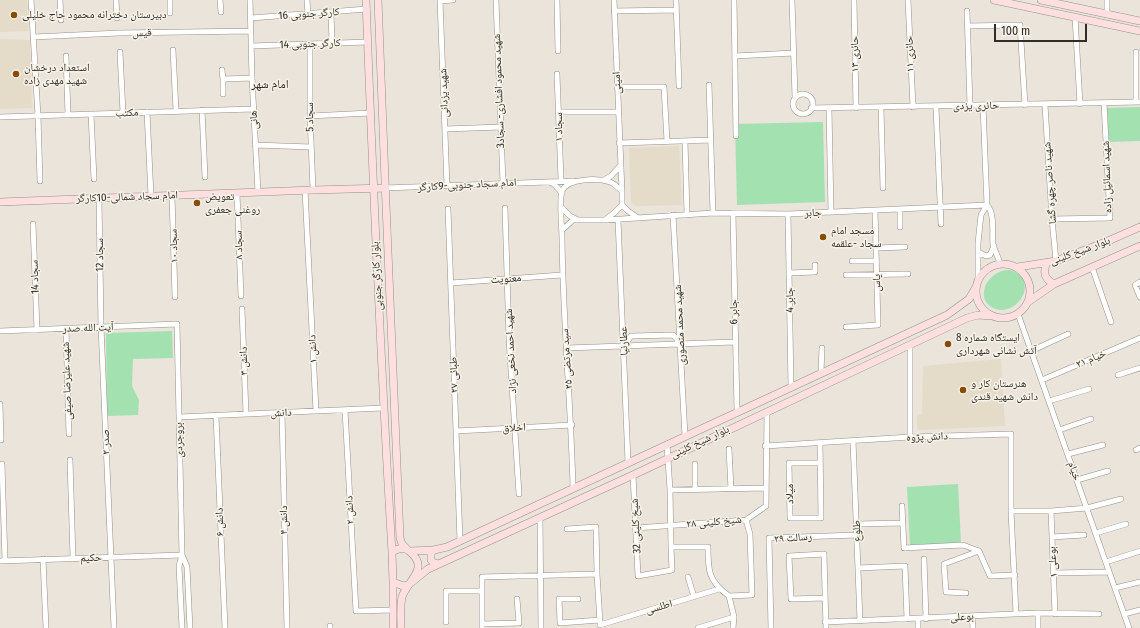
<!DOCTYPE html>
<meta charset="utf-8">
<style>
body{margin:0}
#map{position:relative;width:1140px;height:628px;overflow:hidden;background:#eae4da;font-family:"Fira Sans Condensed",sans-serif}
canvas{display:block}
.scale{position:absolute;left:994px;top:24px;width:93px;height:18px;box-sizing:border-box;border:2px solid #2f2d29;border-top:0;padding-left:5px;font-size:12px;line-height:14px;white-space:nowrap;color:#2f2d29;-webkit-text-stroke:3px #f7f2e7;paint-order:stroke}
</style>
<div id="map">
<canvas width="1140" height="628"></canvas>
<div class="scale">100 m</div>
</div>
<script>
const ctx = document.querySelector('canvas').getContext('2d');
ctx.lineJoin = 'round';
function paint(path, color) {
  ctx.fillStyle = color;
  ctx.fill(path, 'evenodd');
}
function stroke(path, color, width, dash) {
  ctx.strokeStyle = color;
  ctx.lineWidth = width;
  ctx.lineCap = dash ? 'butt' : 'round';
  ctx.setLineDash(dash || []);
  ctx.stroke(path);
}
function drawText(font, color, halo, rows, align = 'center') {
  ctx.font = font + ' "Fira Sans Condensed","Noto Naskh Arabic",sans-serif';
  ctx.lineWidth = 3;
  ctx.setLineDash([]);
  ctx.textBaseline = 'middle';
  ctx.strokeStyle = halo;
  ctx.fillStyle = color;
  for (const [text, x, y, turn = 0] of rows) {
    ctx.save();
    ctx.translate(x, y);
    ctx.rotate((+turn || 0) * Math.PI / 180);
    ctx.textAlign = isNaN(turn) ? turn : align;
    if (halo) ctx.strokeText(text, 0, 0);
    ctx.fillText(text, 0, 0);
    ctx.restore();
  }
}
paint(new Path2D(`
 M0,0H27L28,31L0,32Z
 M0,39L30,40L32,108L0,109Z
 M679,146L682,205L636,206L631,203L629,148Z
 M1001,359L1005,426L919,430L917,429V415L922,414L923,366Z`), '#e4dbc9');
paint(new Path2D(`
 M1140,107V141L1109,142L1107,108Z
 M823,122L825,202L737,205L735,124Z
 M1010,270C1040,279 1019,316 996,309C972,301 987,269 1010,270Z
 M172,331L173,358L133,359L132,386L139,400L138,415L107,416L106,333Z
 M958,484L961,543L910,545L907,487Z`), '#a4e1b1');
const street = new Path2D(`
 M31,0L38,116L40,181
 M60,0L61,20
 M116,0L117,18
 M170,0V13
 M220,0L221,12
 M250,0L252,78L258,192
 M307,0L308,14
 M440,0L447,186
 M496,0L503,183
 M557,0L558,51
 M614,0L622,191
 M676,0L679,86
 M734,0L736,136
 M792,0L795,97
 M854,0L856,108
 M908,0L913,107
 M1107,0V14
 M440,1L453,0
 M614,11L676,10
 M967,11L970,106
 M331,12L332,43
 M1075,17L1080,104
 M251,18L367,9
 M967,26L1020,25L1025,105
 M33,37L119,33L251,31
 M310,44V116L313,190
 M251,46L368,42
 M173,50L176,111
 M120,52L123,113
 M1136,52V102
 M66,56L68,115
 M735,56L794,53
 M222,70L223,79L252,78
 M557,74L561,180
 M223,79V94
 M709,85L713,213
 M617,87H664L667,141
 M793 104a10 10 0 1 1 20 0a10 10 0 1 1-20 0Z
 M1045,105L1052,219L1056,261
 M983,106L987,205
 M881,107L883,188
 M936,107L941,224
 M811,108L1140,102
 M829,109L831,212
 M202,110L205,177
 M147,112L151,196
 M559,112H618
 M91,114L94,179
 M310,116L370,113
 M0,117L253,109
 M445,129L501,127
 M685,141L687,215
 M619,143L711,140
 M255,145L311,147
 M604,180L611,176L620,166
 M549,182L554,184L562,193
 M385,188L574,181
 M305,190L316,411
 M237,193L241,296
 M172,195L175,297
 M99,198L101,327L114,628
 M622,205L628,211L638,218
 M987,205C995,213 992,234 993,245C995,251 998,257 1000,263
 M505,208L509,339L519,494
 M562,208L570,216L578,220H605L614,213L622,205V191C618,188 615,184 610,182C598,178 568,178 562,191C559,199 562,229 562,239C563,322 571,405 573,488
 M448,209L460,541
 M900,210V227
 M733,213L737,411
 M788,214L791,386
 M673,215L685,436
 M1052,219L1110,218L1104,103
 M606,220L713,213L788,214L987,205
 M618,220L628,462
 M33,224L37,330
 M562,230L573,220H577
 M876,248L905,247
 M978,252L986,256L990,255L994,246
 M852,261H876
 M1092,267L1111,322
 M789,273L815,272V265
 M846,275L908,274
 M978,279V243L981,215L987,205
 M1140,282L1135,285L1140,297
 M451,283L562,275
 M242,309L246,414
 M1018,314L1129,628
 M846,327L878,325L875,211
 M66,329L69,434
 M0,331L177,324L182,555L179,566L182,628
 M910,345V437
 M624,346L631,336L673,335L681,344
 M567,348L734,342
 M1031,351L1068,334
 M821,372L822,348
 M1118,375L1140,368
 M1042,380L1140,338
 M1049,401L1089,389
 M0,404L1,440
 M345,410L356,611L393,610
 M282,413L287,628
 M216,416L225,628
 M179,417L383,408
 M1059,430L1091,419
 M456,431L572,425
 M853,441L860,621
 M667,444L670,490L671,547H708C708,570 708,581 729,596L734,617L733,628
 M765,446L910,437L1011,434V511L1016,614
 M729,449L731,489
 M1136,450L1140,448
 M1068,454L1103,445
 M70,460L73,558
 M820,463H789L790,518H821L820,443
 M2,464L5,561
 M633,475L638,576L672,570L671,547
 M1077,480L1108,471
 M695,489V464
 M670,490L766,488
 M902,506L904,548L963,545L979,551
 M1011,511H1051L1087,508L1121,499
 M1051,511L1055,614
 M540,517L541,628
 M857,524L903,523
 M636,528L746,520L766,506L767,411
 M1096,533L1126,524
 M1052,537L1084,535
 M182,555L187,567L190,628
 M43,559L46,628
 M924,559L926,619
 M0,561L182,555
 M1106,562L1140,551
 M858,568L905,566L907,619
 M1054,573L1109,572
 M597,574L600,623
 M688,577L694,597
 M1115,588L1140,582
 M966,593L946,592L944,564L979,551L990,576L1015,575
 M729,596L752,595L750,534L746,520
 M825,598L791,599L789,556L824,554L826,628
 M578,599H559L560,623L600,620
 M1038,613V628
 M1124,614L1140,610
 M972,616L973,628
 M446,622V591H482
 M825,622L1038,613L1099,614
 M482,624L519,623L517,599
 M600,625L719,589
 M330,626V628
 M482,628V577L597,574L596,527L567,529
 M698,628L734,617
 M771,628L769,538L857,535
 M918,628V619`);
const secondary = new Path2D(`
 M366,0C373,184 381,368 392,552
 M378,0L386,205L400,538L402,544L406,548
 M994,0L1140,31
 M1041,0L1140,21
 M0,202L313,190L385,188
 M976 291a27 27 0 1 1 54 0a27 27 0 1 1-54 0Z
 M1046,264C1043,274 1045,279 1054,284
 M1018,267L1056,261L1108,241L1140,227
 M1028,302L1054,284L1140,246
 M434,550L431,553V560L434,563L438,564
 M410,551L434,550L447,547L947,315L969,299L976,287
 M393,582V628
 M412,582L428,569L633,475L967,318L978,315L993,316
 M401,628C401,618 400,606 402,597C407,581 431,568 409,551C404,546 397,549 392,552L393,582L403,586L408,585`);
stroke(street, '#969187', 6);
stroke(secondary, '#969187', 8);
stroke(street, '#fff', 5);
stroke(secondary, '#fedfe0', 7);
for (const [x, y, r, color] of [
 [14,15,4,"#874c06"],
 [16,74,4,"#874c06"],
 [197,203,4,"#874c06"],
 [823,237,4,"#874c06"],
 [948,344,4,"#874c06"],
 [963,390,4,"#874c06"]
]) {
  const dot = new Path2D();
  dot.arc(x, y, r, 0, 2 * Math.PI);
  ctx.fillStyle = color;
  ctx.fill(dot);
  stroke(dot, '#f7f2e7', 1.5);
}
drawText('11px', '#2f2d29', '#f7f2e7', [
 ["کارگر جنوبی 16",309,14,-4],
 ["قیس",142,33,-2],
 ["کارگر جنوبی 14",310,44,-2],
 ["حائری ۱۳",855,54,-91],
 ["حائری ۱۱",910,54,-92],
 ["امینی",617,83,-92],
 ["شهید محمود افشاری- سجاد3",499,91,-92],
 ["شهید یزدانی",444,93,-92],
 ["حائری یزدی",976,106,-1],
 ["مکتب",127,113,-2],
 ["سجاد 5",310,117,-91],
 ["هانی",254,120,-94],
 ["سجاد ۱",559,127,-91],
 ["شهید اسمائیل زاده",1107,177,-92],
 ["شهید ناصر چهره گشا",1050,183,-94],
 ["امام سجاد جنوبی-9کارگر",467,185,-3],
 ["امام سجاد شمالی-10کارگر",127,197,-2],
 ["جابر",813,213,-2],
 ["سجاد ۸",239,245,-92],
 ["سجاد ۱۰",174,246,-92],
 ["بلوار شیخ کلینی",1080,251,-20],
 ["سجاد 12",100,255,-91],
 ["بلوار کارگر جنوبی",377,276,-93],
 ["سجاد 14",35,277,-92],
 ["معنویت",506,279,-4],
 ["یاس",877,283,-91],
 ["جابر 4",790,300,-91],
 ["جابر 6",734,312,-91],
 ["شهید محمد منصوری",680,325,-93],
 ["آیت الله صدر",88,328,-2],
 ["عطارنیا",624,341,-92],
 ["دانش ۱",313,349,-93],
 ["شهید احمد نخعی نژاد",511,351,-93],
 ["۲۵ سید مرتضی",567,359,-94],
 ["خیام ۲۱",1091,359,-23],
 ["دانش ۳",244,361,-92],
 ["طبائی ۲۷",454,375,-92],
 ["شهید علیرضا صیفی",67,381,-92],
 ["دانش",281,413,-2],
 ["اخلاق",514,428,-3],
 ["دانش پژوه",927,437,-2],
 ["بروجردی",179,440,-91],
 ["صدر ۲",106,442,-92],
 ["بلوار شیخ کلینی",700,442,-25],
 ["خیام",1074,471,71],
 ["میلاد",790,494,-91],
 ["دانش ۲",350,510,-93],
 ["دانش ۴",284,520,-91],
 ["دانش ۶",220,522,-92],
 ["شیخ کلینی ۲۸",714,522,-5],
 ["شیخ کلینی 32",636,526,-93],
 ["طلوع",857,531,-92],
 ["رسالت ۲۹",793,538,-4],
 ["حکیم",91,558,-2],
 ["۱ بوعلی",1053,562,-93],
 ["اطلسی",659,607,-16],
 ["بوعلی",962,617,-3]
]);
drawText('11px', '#2f2d29', '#f7f2e7', [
 ["دبيرستان دخترانه محمود حاج خلیلی",22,15],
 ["استعداد درخشان",24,68],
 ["شهید مهدی زاده",24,81],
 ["تعویض",205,197],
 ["روغنی جعفری",205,210],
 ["مسجد امام",831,231],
 ["سجاد -علقمه",831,244],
 ["ایستگاه شماره 8",956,338],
 ["آتش نشانی شهرداری",956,351],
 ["هنرستان کار و",971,384],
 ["دانش شهید قندی",971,397]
], 'left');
drawText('12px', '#2f2d29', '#f7f2e7', [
 ["امام شهر",270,85]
]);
</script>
